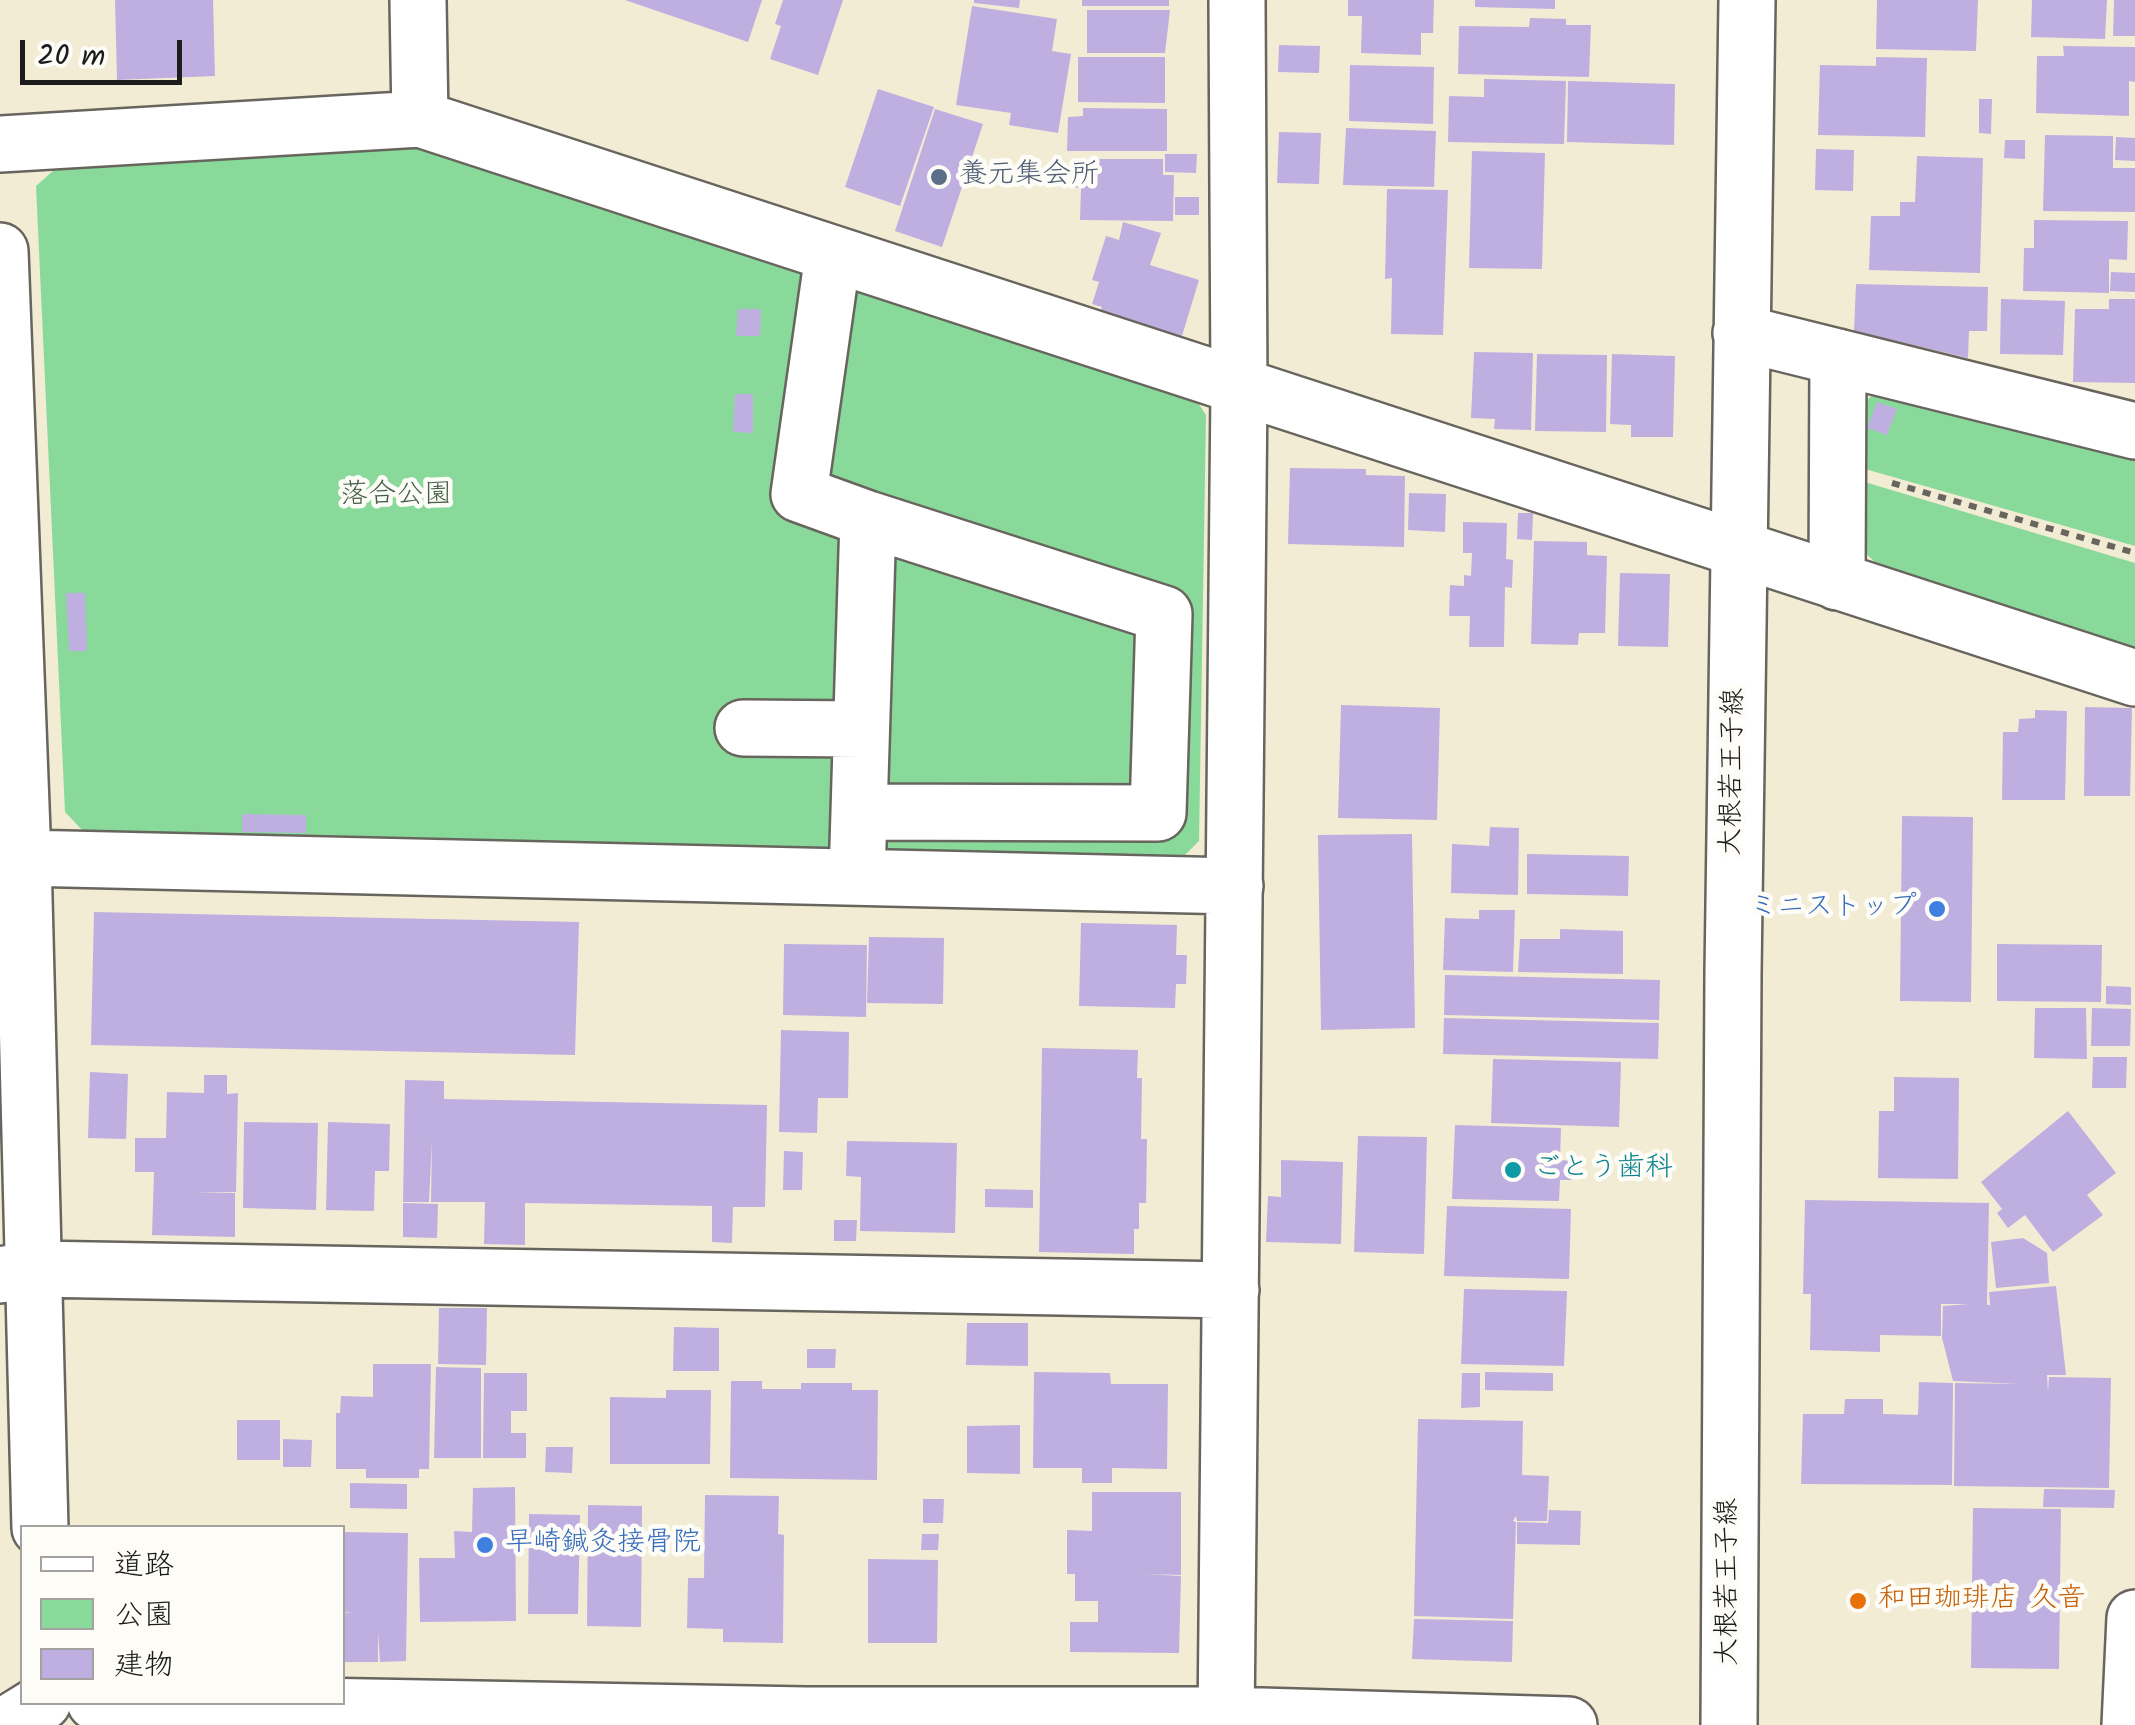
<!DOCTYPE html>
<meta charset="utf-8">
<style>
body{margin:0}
#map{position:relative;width:2135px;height:1725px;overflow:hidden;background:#f3ecd5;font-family:Kalam,"Klee One",sans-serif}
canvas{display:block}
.legend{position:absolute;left:20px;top:1525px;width:325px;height:180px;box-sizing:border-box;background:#fdfcf7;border:2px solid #a3a29f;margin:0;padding:12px 18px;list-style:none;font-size:30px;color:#1c1c1c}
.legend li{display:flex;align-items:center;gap:20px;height:50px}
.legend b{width:50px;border:2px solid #a3a29f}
.scale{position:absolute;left:20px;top:40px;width:162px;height:45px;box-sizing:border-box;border:5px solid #1c1c1c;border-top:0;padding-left:12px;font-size:30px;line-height:35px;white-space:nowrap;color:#1c1c1c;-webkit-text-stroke:8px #fdfcf7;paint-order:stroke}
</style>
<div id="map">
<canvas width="2135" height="1725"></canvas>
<ul class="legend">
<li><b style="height:12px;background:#fff"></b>道路</li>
<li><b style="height:28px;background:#89da9a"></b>公園</li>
<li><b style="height:28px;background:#bfafe0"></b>建物</li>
</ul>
<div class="scale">20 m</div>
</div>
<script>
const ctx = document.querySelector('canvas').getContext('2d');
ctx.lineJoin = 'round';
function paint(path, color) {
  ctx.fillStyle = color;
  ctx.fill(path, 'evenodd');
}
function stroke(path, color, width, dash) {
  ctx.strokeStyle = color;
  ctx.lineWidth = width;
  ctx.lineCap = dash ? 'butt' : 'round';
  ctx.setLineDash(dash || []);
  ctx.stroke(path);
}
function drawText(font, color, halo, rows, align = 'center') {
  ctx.font = font + ' Kalam,"Klee One",sans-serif';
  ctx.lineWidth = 9;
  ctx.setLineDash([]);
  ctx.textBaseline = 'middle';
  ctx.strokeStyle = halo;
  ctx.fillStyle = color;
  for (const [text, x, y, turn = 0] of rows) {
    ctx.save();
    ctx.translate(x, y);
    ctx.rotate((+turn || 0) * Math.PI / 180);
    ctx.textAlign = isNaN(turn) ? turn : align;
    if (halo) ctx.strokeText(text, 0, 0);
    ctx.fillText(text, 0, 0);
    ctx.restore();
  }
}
paint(new Path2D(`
 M424,146L1191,392L1206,415L1199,841L1180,860L84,832L65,812L36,186L72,154Z
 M1879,389L2135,458V546L1858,467L1856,410Z
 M1858,480L2135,563V652L1879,566L1856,544Z`), '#89da9a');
paint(new Path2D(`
 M115,0H213L215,76L117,80Z
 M625,0H762L748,42Z
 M783,0H843L818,75L770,59L781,26L775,24Z
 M974,0H1020L1019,8L974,3Z
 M1082,0H1169V6H1082Z
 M1348,0H1434L1433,33H1421V55L1361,53L1362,16H1348Z
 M1475,0H1555V9L1475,7Z
 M1877,0H1978L1976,51L1876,49Z
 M2032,0H2107L2105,39L2031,37Z
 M2114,0H2135V36H2113Z
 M972,6L1057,19L1052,51L1071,54L1058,133L1009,125L1011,113L956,105Z
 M1087,10H1170L1165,53H1087Z
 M1530,18L1566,19V25H1591L1589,77L1458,74L1459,26L1529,27Z
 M1279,45L1320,46L1319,73L1278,72Z
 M2063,46L2135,47V82L2129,81V116L2036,113L2037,56H2064Z
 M1078,57H1165V103L1078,102Z
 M1876,57L1927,58L1925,137L1818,135L1820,65L1876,66Z
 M1350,65L1434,67L1433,124L1349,121Z
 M1484,79L1566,81L1564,144L1448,142L1449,96L1484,97Z
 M1568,81L1675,84L1674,145L1567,142Z
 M878,89L934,107L900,206L845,187Z
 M1979,99H1992L1991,134L1979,133Z
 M1083,108L1167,109V151H1067L1068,117L1083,116Z
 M935,109L983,124L942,247L895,231Z
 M1346,128L1436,131L1434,187L1343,185Z
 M1279,132L1321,133L1319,184L1277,183Z
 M2045,135L2113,136V168H2135V212L2043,211Z
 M2116,137L2135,138V161L2115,160Z
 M2005,140H2025V159L2004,158Z
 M1816,149L1854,150L1853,191L1815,190Z
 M1472,151L1545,153L1542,269L1469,268Z
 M1165,154H1197L1196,173L1165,172Z
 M1917,156L1983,158L1980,273L1869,270L1871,216H1900V202H1915Z
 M1071,159H1163V175H1174L1173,221L1080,220L1081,188L1070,187Z
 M1387,189L1448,190L1443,335L1391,334L1392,278L1385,279Z
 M1175,197H1199V215H1175Z
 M2034,220L2128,221L2127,260L2109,259V293L2023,291L2024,248H2034Z
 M1123,222L1161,233L1150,265L1199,280L1182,336L1100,312L1102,307L1092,304L1099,282L1092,280L1106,236L1119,240Z
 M2111,272L2135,273V292L2110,291Z
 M1856,284L1988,287L1987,331H1969L1968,358L1854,331Z
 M2001,299L2065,301L2063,355L2000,354Z
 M2109,299H2135V383L2073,382L2075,309H2109Z
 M738,309H761L760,336H736Z
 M1474,352L1533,353L1531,430L1494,429L1495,419L1471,418Z
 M1537,354L1607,355L1606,432L1535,431Z
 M1612,354L1675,356L1673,437H1631V425L1610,424Z
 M735,394H753V433L733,432Z
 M1877,402L1897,409L1887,435L1867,428Z
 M1290,468L1366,469V475L1405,476L1404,547L1288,544Z
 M1409,493L1446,494L1445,532L1408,530Z
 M1518,513H1533L1532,540L1517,539Z
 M1463,522L1507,523L1506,559L1513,560L1512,588L1505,587L1504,647H1469L1470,616H1449L1450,585L1464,586V575L1471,576L1472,553H1463Z
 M1534,541L1587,542V555L1607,556L1605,633H1579L1578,645L1531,644Z
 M1620,573L1670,574L1668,647L1618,646Z
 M66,593H85L87,651H69Z
 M1341,705L1440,708L1437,820L1338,818Z
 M2085,707L2132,708L2130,796H2084Z
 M2035,710L2067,711L2065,800H2002L2003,732H2018L2019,719L2035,718Z
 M242,814L306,815V833L242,832Z
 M1902,816L1973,817L1971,1002L1900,1001Z
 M1490,827L1519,828L1518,895L1451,893L1452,844L1489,846Z
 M1412,834L1415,1028L1321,1030L1318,835Z
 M1527,854L1629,856L1628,896L1527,894Z
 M1479,910H1515L1513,972L1443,970L1445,918L1479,919Z
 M94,912L579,922L575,1055L91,1045Z
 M1081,923L1177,925L1176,955H1187L1186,984H1176L1175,1008L1079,1006Z
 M1560,929L1623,931V974L1518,972L1520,939H1560Z
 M869,937L944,938L943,1004L867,1003Z
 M784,944L867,945L866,1017L783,1015Z
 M1997,944L2102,945L2101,1002L1997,1001Z
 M1445,975L1660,980L1659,1020L1444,1015Z
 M2106,986L2131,987V1005L2106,1004Z
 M2035,1008H2086L2087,1059L2034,1058Z
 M2092,1008L2131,1009L2130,1046H2091Z
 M1444,1018L1659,1023L1658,1059L1443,1054Z
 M781,1030L849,1032L848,1098H818L817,1133L779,1132Z
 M1042,1048L1138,1050L1137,1078H1142L1141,1139H1147L1146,1203H1139V1229H1134V1254L1039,1252Z
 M2093,1057H2127L2126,1088H2092Z
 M1493,1059L1621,1062L1619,1127L1491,1123Z
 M90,1072L128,1074L126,1139L88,1138Z
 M204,1075H227V1094L238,1093L236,1192H194L235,1193V1237L152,1235L154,1172H135V1138H166L167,1092L204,1093Z
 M1894,1077L1959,1078L1958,1179L1878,1178L1879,1111H1894Z
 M405,1080L444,1081V1099L767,1105L765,1207H733L732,1243L712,1242V1206L525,1203V1245L484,1244L485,1202H431L432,1139L429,1202H403Z
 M2068,1111L2116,1173L2087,1195L2103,1215L2053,1252L2025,1215L2008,1228L1997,1213L2002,1209L1981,1182Z
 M244,1122L318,1123L316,1210L243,1208Z
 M328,1122L390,1124L389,1171H375L374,1211L326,1210Z
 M1455,1125L1561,1128L1560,1160L1573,1161L1572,1180H1560L1559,1201L1452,1199Z
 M1358,1136L1427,1137L1424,1254L1354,1252Z
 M847,1141L957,1143L955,1233L860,1231L861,1177L846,1176Z
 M784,1151L803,1152L802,1190H783Z
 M1281,1160L1343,1162L1341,1244L1266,1242L1268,1196L1281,1197Z
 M985,1189L1033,1190V1208L985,1207Z
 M1805,1200L1989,1203L1987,1305H1990L1989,1292L2056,1286L2066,1375H2047L2048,1392L2049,1377L2111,1378L2109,1488L1954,1486L1955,1383L2020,1384L1953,1381L1942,1338L1943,1306L1969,1304H1941V1336L1880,1335V1352L1810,1350L1811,1294H1803Z
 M403,1203L438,1204L437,1238L403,1237Z
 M1447,1206L1571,1209L1569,1279L1444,1276Z
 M834,1220H857L856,1241H834Z
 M2023,1238L2047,1253L2049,1283L1996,1288L1991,1242Z
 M1464,1289L1567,1291L1564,1366L1461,1364Z
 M439,1308H487L486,1365L438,1364Z
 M967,1323H1028V1366L966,1365Z
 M674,1327L719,1328V1371H673Z
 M807,1349H836L835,1368H807Z
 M373,1364H431L429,1469H419V1478H366V1469H336V1413H340L341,1396L373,1397Z
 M436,1367L481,1368V1458H434Z
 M1034,1372L1110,1373L1111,1384H1168L1167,1469L1112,1468V1483H1082V1468H1033Z
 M1485,1372L1553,1373V1391L1485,1390Z
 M484,1373H527V1411H511V1433H526V1458H483Z
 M1462,1373H1480V1407L1461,1408Z
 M731,1381H762V1389H801V1383H852V1390H878L877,1480L730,1478Z
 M1919,1382L1953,1383L1952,1485L1801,1484L1803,1414H1844L1845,1399H1883V1414L1918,1415Z
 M666,1390H711L710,1464H610V1397L666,1398Z
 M1418,1419L1523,1421L1522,1475L1549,1476L1547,1521H1517L1516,1516L1513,1521L1516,1522L1513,1619L1414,1616Z
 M237,1420H280V1460H237Z
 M1020,1425V1474L967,1473V1426Z
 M283,1439L312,1440L311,1467H283Z
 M546,1447H573L572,1473L545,1472Z
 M350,1483L407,1484V1509L350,1508Z
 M515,1487L516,1621L420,1622L419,1558H455L454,1531L472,1532L473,1488Z
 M2044,1489L2115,1490L2114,1508L2043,1507Z
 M1092,1492H1181V1575L1144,1574L1181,1576L1179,1653L1070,1652V1622H1098V1601H1075V1574H1067V1530L1092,1531Z
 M705,1495L779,1496L778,1534L784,1535L783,1643L723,1642V1629L687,1628L688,1578H704Z
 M923,1499H944L943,1523H923Z
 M588,1505L642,1506L641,1627L587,1626Z
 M1973,1508L2061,1509L2059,1669L1971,1668Z
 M1549,1510L1581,1511L1580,1545L1517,1544V1522L1548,1523Z
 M529,1514L580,1515L578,1614H528Z
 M342,1532L408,1533L406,1661L380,1662L378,1632V1662H342V1613L354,1612H342Z
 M922,1534H939L938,1550H921Z
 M868,1559L938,1560L937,1643H868Z
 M1414,1619L1513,1621L1512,1662L1412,1659Z`), '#bfafe0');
const minor = new Path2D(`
 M418,0L420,119
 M0,144L420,119L2135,678
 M0,251L23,858L40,1528
 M833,255L799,494L868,519
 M1741,333L2135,431
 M1837,582L1838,357
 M743,728L860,729
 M23,858L1235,886
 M857,877L868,519L1164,614L1158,813L859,812
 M0,1275L35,1269L1231,1290
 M95,1702L806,1715H1227L1569,1725
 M6,1725L43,1702
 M1226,1725L1239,388L1237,0
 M1729,1725L1733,973L1747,0
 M2130,1725L2135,1618`);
stroke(minor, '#67655d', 60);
stroke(new Path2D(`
 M1892,483L2135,553`), '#67655d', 6, [8, 8]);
stroke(minor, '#fff', 55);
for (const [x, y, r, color] of [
 [939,177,10,"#5c6f8a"],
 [1937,909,10,"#3f7fe0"],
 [1513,1170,10,"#0f9aa8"],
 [485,1545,10,"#3f7fe0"],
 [1858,1601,10,"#e8710a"]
]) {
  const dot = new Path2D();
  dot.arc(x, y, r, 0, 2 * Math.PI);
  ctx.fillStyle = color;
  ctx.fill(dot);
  stroke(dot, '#fdfcf7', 4);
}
drawText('28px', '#4e5e75', '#fdfcf7', [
 ["養元集会所",959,177]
], 'left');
drawText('28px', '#425e48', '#fdfcf7', [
 ["落合公園",396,497]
]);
drawText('28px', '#1c1c1c', '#fdfcf7', [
 ["大根若王子線",1735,772,-89],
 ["大根若王子線",1730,1582,-90]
]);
drawText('28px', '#366cbe', '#fdfcf7', [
 ["ミニストップ",1917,909],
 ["早崎鍼灸接骨院",505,1545,"left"]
], 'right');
drawText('28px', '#0d838f', '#fdfcf7', [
 ["ごとう歯科",1533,1170]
], 'left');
drawText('28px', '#c56008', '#fdfcf7', [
 ["和田珈琲店 久音",1878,1601]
], 'left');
</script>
